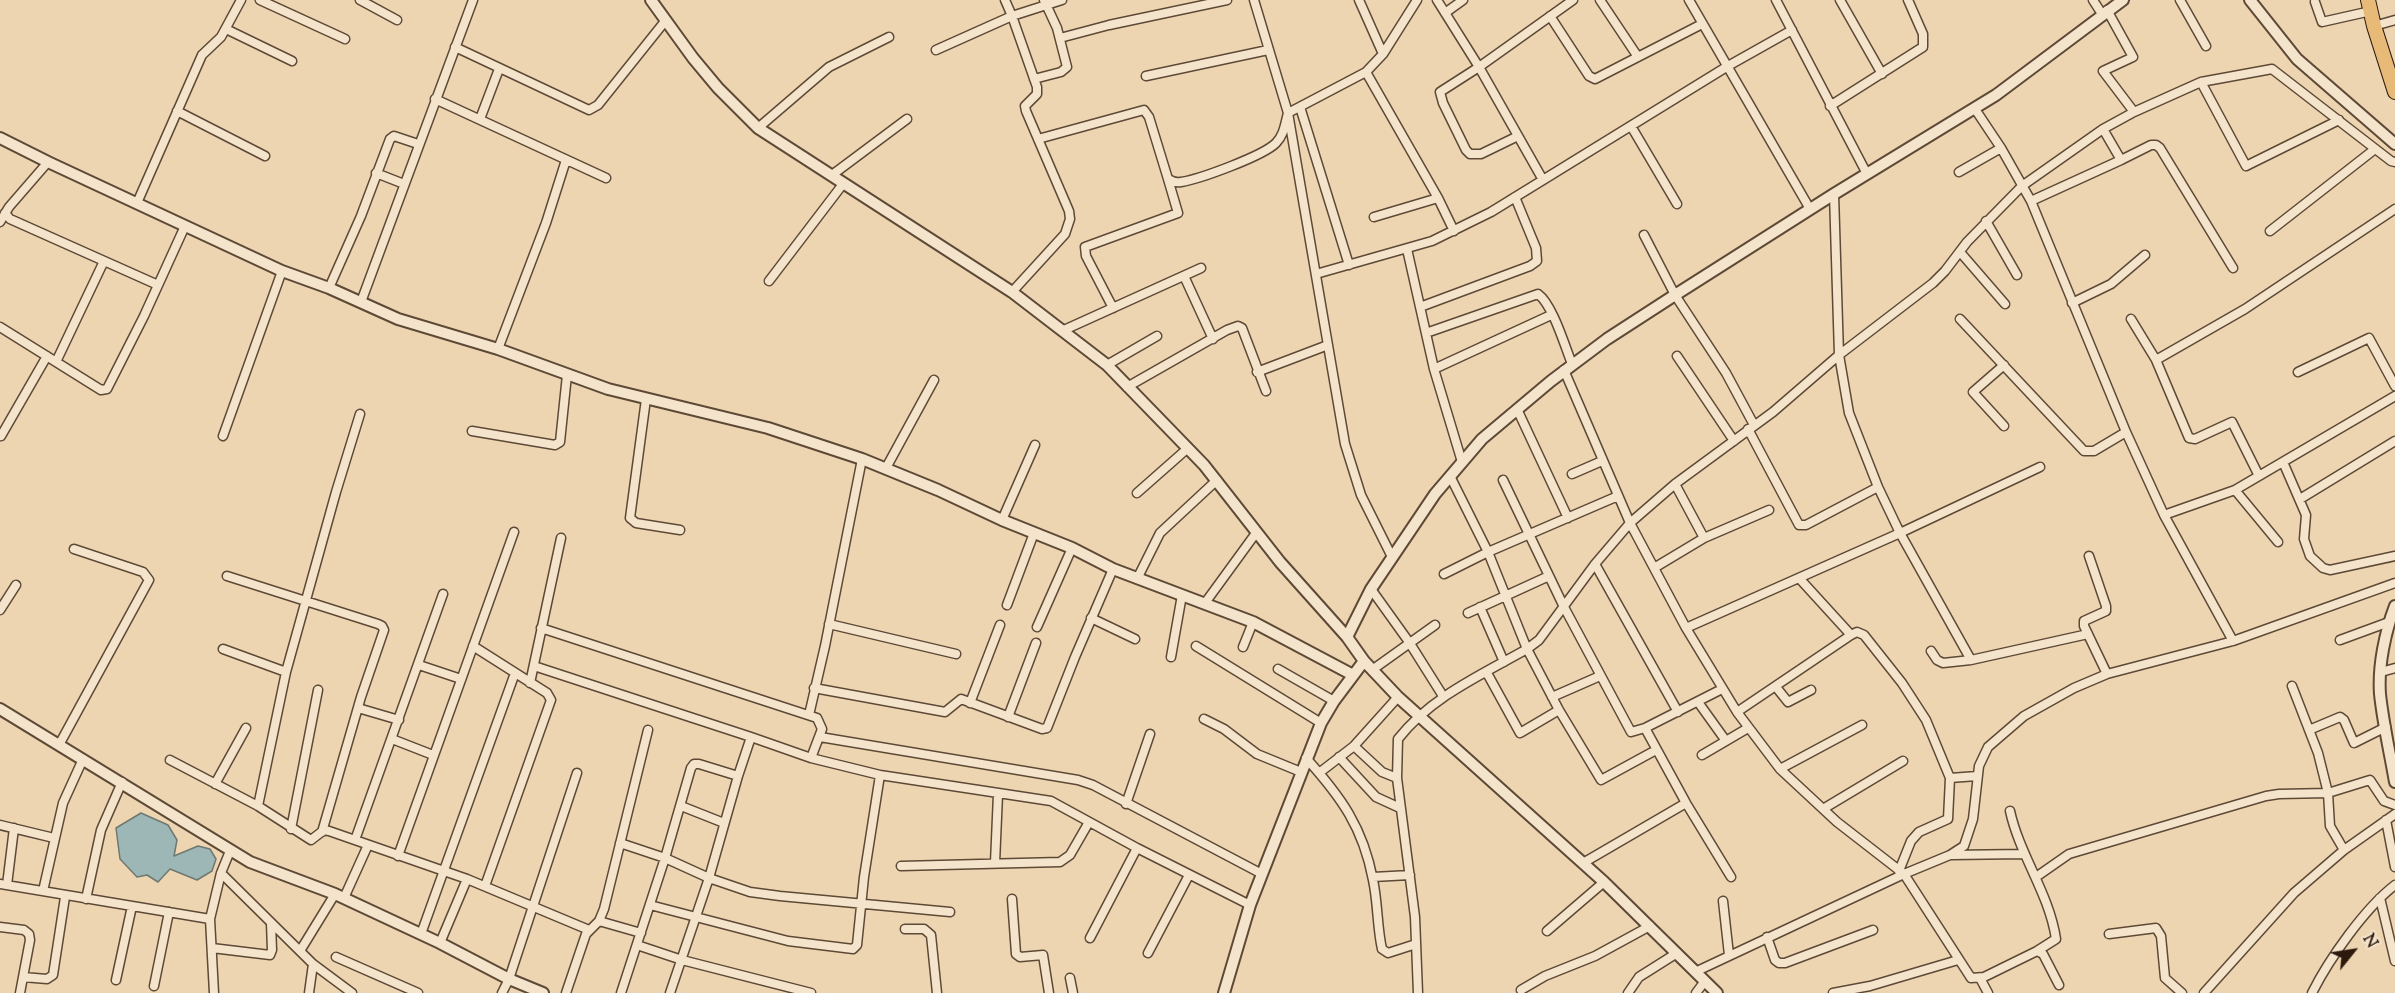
<!DOCTYPE html>
<style>
body{margin:0}
#map{position:relative;width:2395px;height:993px;overflow:hidden;background:#eed5b1;font-family:"Sorts Mill Goudy",serif}
canvas{display:block}
.north{position:absolute;left:2323px;top:921px;width:60px;height:60px;-webkit-text-stroke:4px #f4e4cc;paint-order:stroke;rotate:60deg;font-size:16px;font-weight:700;line-height:24px;text-align:center;color:#2d1a0d}
.north::after{content:'';display:block;margin:auto;width:21px;height:27px;background:#2d1a0d;clip-path:polygon(50% 0,100% 100%,50% 72%,0 100%)}
</style>
<div id="map">
<canvas width="2395" height="993"></canvas>
<div class="north">N</div>
</div>
<script>
const ctx = document.querySelector('canvas').getContext('2d');
ctx.lineJoin = 'round';
function paint(path, color) {
  ctx.fillStyle = color;
  ctx.fill(path, 'evenodd');
}
function stroke(path, color, width, dash) {
  ctx.strokeStyle = color;
  ctx.lineWidth = width;
  ctx.lineCap = dash ? 'butt' : 'round';
  ctx.setLineDash(dash || []);
  ctx.stroke(path);
}
const water = new Path2D(`
 M141,813L168,825L177,840L174,856L198,846L210,849L216,859L212,871L197,880L170,869L158,882L147,875L137,877L120,859L116,828Z`);
paint(water, '#9cb7b5');
stroke(water, '#707872', 1.5);
const minor = new Path2D(`
 M260,0L345,39
 M360,0L397,20
 M1005,0L1012,16L1037,87V94L1025,106L1026,111L1069,211L1070,219L1065,234L1012,292
 M1254,0L1288,113L1345,444L1361,495L1392,557
 M1359,0L1383,54
 M1437,0L1479,67L1543,180
 M1600,0L1638,57
 M1689,0L1810,209
 M1776,0L1867,174
 M1840,0L1882,74
 M2093,0L2102,14
 M2180,0L2206,46
 M2315,2L2322,22L2371,11
 M2107,10L2133,57L2103,71L2134,112
 M1445,13L1463,0
 M1550,16L1589,76L1595,79L1702,24
 M2374,26L2395,20
 M226,29L292,61
 M1060,38L1109,25L1227,0
 M455,47L589,110L598,105L666,20
 M936,50L1012,16L1062,0
 M1366,72L1438,198L1454,231
 M1146,76L1268,50
 M1034,79L1061,72L1067,67L1057,28L1044,0
 M2201,82L2246,166L2339,120
 M435,99L606,178
 M1830,106L1923,47V34L1908,0
 M1300,107L1349,265
 M1975,109L2001,148L2031,201L2126,432L2164,515L2233,641
 M177,111L265,156
 M480,119L499,69
 M1631,126L1677,204
 M758,128L829,67L889,37
 M2103,129L2121,160L2151,145H2156L2160,148L2233,268
 M1518,136L1481,154H1470L1466,150L1443,103L1440,92L1479,67L1573,0
 M1038,139L1144,110L1149,117L1168,179C1173,182 1176,183 1181,182C1200,179 1263,156 1276,143C1284,135 1285,124 1288,113L1366,72L1383,54L1417,0
 M1959,172L2001,148
 M376,173L404,184
 M832,175L907,119
 M1834,194L1839,355L1849,413L1878,487L1900,533L1971,660
 M2031,201L2121,160
 M137,203L202,55L221,37L241,0
 M5,213L10,219L158,285
 M1374,217L1438,198
 M1986,221L2017,275
 M0,222L9,207L48,162
 M2270,231L2375,149
 M1644,235L1675,295L1726,373L1754,425
 M1407,249L1434,369L1462,462
 M1960,252L2005,304
 M1316,274L1432,241L1491,212L1728,66L1792,30
 M1184,276L1213,339
 M769,281L843,184
 M329,288L361,216L390,139L394,136L418,144
 M361,302L473,0
 M2072,303L2111,284L2145,255
 M1420,307L1530,266L1537,261L1536,248L1515,197
 M1113,308L1086,256L1085,247L1178,213L1168,179
 M1960,319L2084,451H2094L2126,432
 M2131,319L2156,360L2189,438L2195,439L2232,422L2258,474
 M0,327L101,390L107,389L144,316L185,226
 M1064,330L1201,268
 M1426,333L1538,294C1553,305 1565,347 1572,364
 M498,349L546,223L566,160
 M1677,356L1734,441
 M2156,360L2245,309L2395,209
 M56,362L104,261
 M1107,365L1157,336
 M2004,365L1973,392L2004,426
 M1434,369L1551,315
 M1564,370L1630,523L1686,628L1737,712L1780,769L1837,822L1904,874L1971,978L1984,977L2037,951L2043,954L2059,985
 M1257,372L1328,345
 M2298,372L2369,338L2395,386
 M1127,387L1227,330L1238,326L1242,328L1266,391
 M646,399L630,518L636,523L680,530
 M1517,409L1568,518
 M1748,429L1799,525H1806L1878,487
 M472,431L555,445L560,442L567,375
 M1,436L47,356
 M223,436L282,271
 M2283,462L2306,515L2304,539L2310,556L2323,568L2330,570L2395,556
 M886,468L934,380
 M1572,474L1602,461
 M1450,476L1488,552L1527,649L1559,710L1601,780L1656,750
 M1503,480L1564,607L1631,732L1645,728L1722,689
 M1675,484L1704,538
 M2235,490L2278,542
 M1137,493L1188,448
 M2300,499L2395,441
 M2164,515L2235,490L2395,396
 M1002,520L1035,445
 M2089,556L2106,606V611L2084,621V626L2107,674
 M1595,564L1678,712
 M1654,568L1704,538L1769,510
 M1444,574L1488,552L1618,496
 M227,576L378,624L382,626L384,630L361,697L322,832
 M1799,578L1851,635
 M1137,579L1160,533L1217,480
 M1371,589L1409,642L1443,696
 M1205,603L1256,533
 M1007,605L1034,533
 M1480,607L1504,662
 M0,610L16,585
 M1468,613L1549,576
 M1091,618L1135,639
 M829,624L956,654
 M1037,627L1072,548
 M541,628L817,718L822,729L811,758
 M1686,628L1900,533L2040,467
 M2340,640L2389,622
 M473,646L547,693L551,700L485,886
 M1196,646L1321,723
 M1243,647L1253,622
 M223,649L286,672
 M1931,651L1937,660L1943,663L1971,660L2088,634
 M1171,657L1182,595
 M419,665L461,679
 M534,666L751,737L811,758L880,775L1051,801L1137,848L1250,905
 M1278,669L1334,701
 M1372,670L1435,625
 M2381,672L2395,668
 M1487,673L1520,733L1559,710
 M530,683L561,538
 M2292,686L2318,753L2328,793L2330,826L2344,850
 M1776,687L1788,702L1811,690
 M814,688L945,712L961,699L1042,729L1047,728L1075,657L1113,569
 M1552,697L1600,676
 M1698,702L1726,741
 M970,703L1000,625
 M358,708L399,720
 M1737,712L1851,635L1857,632L1864,635L1902,683L1926,720L1950,778L1948,819L1919,832L1911,841L1899,871
 M809,715L825,646L862,459
 M1008,717L1036,643
 M1204,719L1224,729L1257,754L1301,772
 M1645,728L1686,803L1731,877
 M2309,730L2340,717L2344,720L2354,743L2386,727
 M820,737L1078,780L1093,785L1262,874
 M392,739L433,755
 M59,745L149,580L143,572L74,549
 M1354,746L1382,772L1397,778
 M1702,755L1748,728
 M1339,757L1376,797L1400,808
 M1306,758C1341,797 1363,827 1373,880C1378,903 1377,927 1382,949L1388,953L1416,944
 M170,760L258,806L311,840L324,830L329,831L467,879L589,930
 M1780,769L1862,725
 M1319,773L1354,746L1398,697
 M1950,778L1977,776
 M215,784L246,728
 M1126,804L1150,734
 M258,806L286,672L336,492L360,414
 M681,806L724,823
 M1823,809L1903,761
 M2010,811C2020,856 2049,893 2056,939L2037,951
 M2386,820L2395,867
 M0,825L54,838
 M291,829L318,690
 M355,840L443,594
 M620,843L665,858L709,878L750,892L780,896L950,912
 M1951,855L2023,854
 M398,856L514,532
 M995,863L998,794
 M1583,863L1686,803
 M901,866L1060,862L1070,855L1089,822
 M221,873L313,964L352,993
 M1373,877L1410,875
 M2036,877L2069,854L2266,796L2279,794L2328,793L2370,780L2384,801L2395,805
 M0,884L210,919
 M7,885L14,828
 M43,891L63,803L83,759
 M344,898L368,845
 M2380,898L2395,961
 M86,899L101,830L122,782
 M1012,899L1016,954L1020,957L1043,955L1049,993
 M1723,901L1729,955
 M650,905L788,941L853,949L857,945L864,877L880,775
 M599,921L641,933
 M0,927L24,930L29,934L30,940L20,993
 M905,929H924L931,935L937,993
 M1547,931L1604,882
 M421,934L515,673
 M2109,934L2156,928L2161,936L2165,978L2182,993
 M1767,937L1775,960L1779,963H1785L1873,930
 M1090,938L1137,848
 M440,943L467,879
 M637,945L682,960L811,993
 M212,948L270,955L272,950L271,923
 M300,951L335,894
 M1148,953L1189,875
 M336,957L418,993
 M1695,972L1904,874L1950,855L1964,846L1973,819L1979,766L1988,747L2024,716L2074,688L2107,674L2233,641L2395,583
 M23,977L47,979L53,975L65,897
 M1070,978L1073,993
 M1980,978L1988,993
 M116,980L132,906
 M154,986L169,912
 M1521,990L1545,976L1595,956L1650,926
 M214,993L210,919L221,873L230,851
 M309,993L313,964
 M502,993L509,979L577,773
 M566,993L586,934L599,921L604,909L648,730
 M621,993L665,858L691,768L694,764H699L738,776
 M670,993L709,878L738,776L751,737
 M1418,993L1415,917L1397,778L1398,739C1431,697 1481,675 1527,649L1539,640L1595,564L1630,523L1675,484L1773,412L1839,355L1933,283L1945,271L1967,242L2022,186L2103,129L2134,112L2201,82L2272,69L2391,161L2395,162
 M1628,993L1639,977L1677,953
 M1696,993L1705,981
 M1833,993L1870,986L1958,960
 M2204,993L2294,893L2344,850L2395,814
 M2312,993C2329,959 2365,908 2395,885`);
const tertiary = new Path2D(`
 M651,0L693,58L718,88L758,128L1012,292L1107,365L1204,465L1280,562L1347,637L1364,661L1398,697L1604,882L1717,993
 M2250,0L2297,59L2395,144
 M0,138L48,162L282,271L329,288L398,319L498,349L608,389L768,428L862,459L938,490L1002,520L1072,548L1113,569L1253,622L1353,675
 M2395,606C2385,632 2378,666 2380,694C2383,723 2390,753 2395,782
 M1347,637L1371,589L1435,494L1482,439L1551,381L1607,339L1675,295L1834,194L1996,95L2123,0
 M0,709L250,862L335,894L440,943L509,979L543,993
 M1224,993L1250,905L1321,723L1334,701L1364,661`);
const primary = new Path2D(`
 M2368,0L2374,26L2395,92`);
stroke(minor, '#5d4936', 11);
stroke(tertiary, '#5d4936', 14);
stroke(primary, '#2d1a0d', 16);
stroke(minor, '#f4e4cc', 8);
stroke(tertiary, '#f4e4cc', 10);
stroke(primary, '#e7ba78', 14);
</script>
